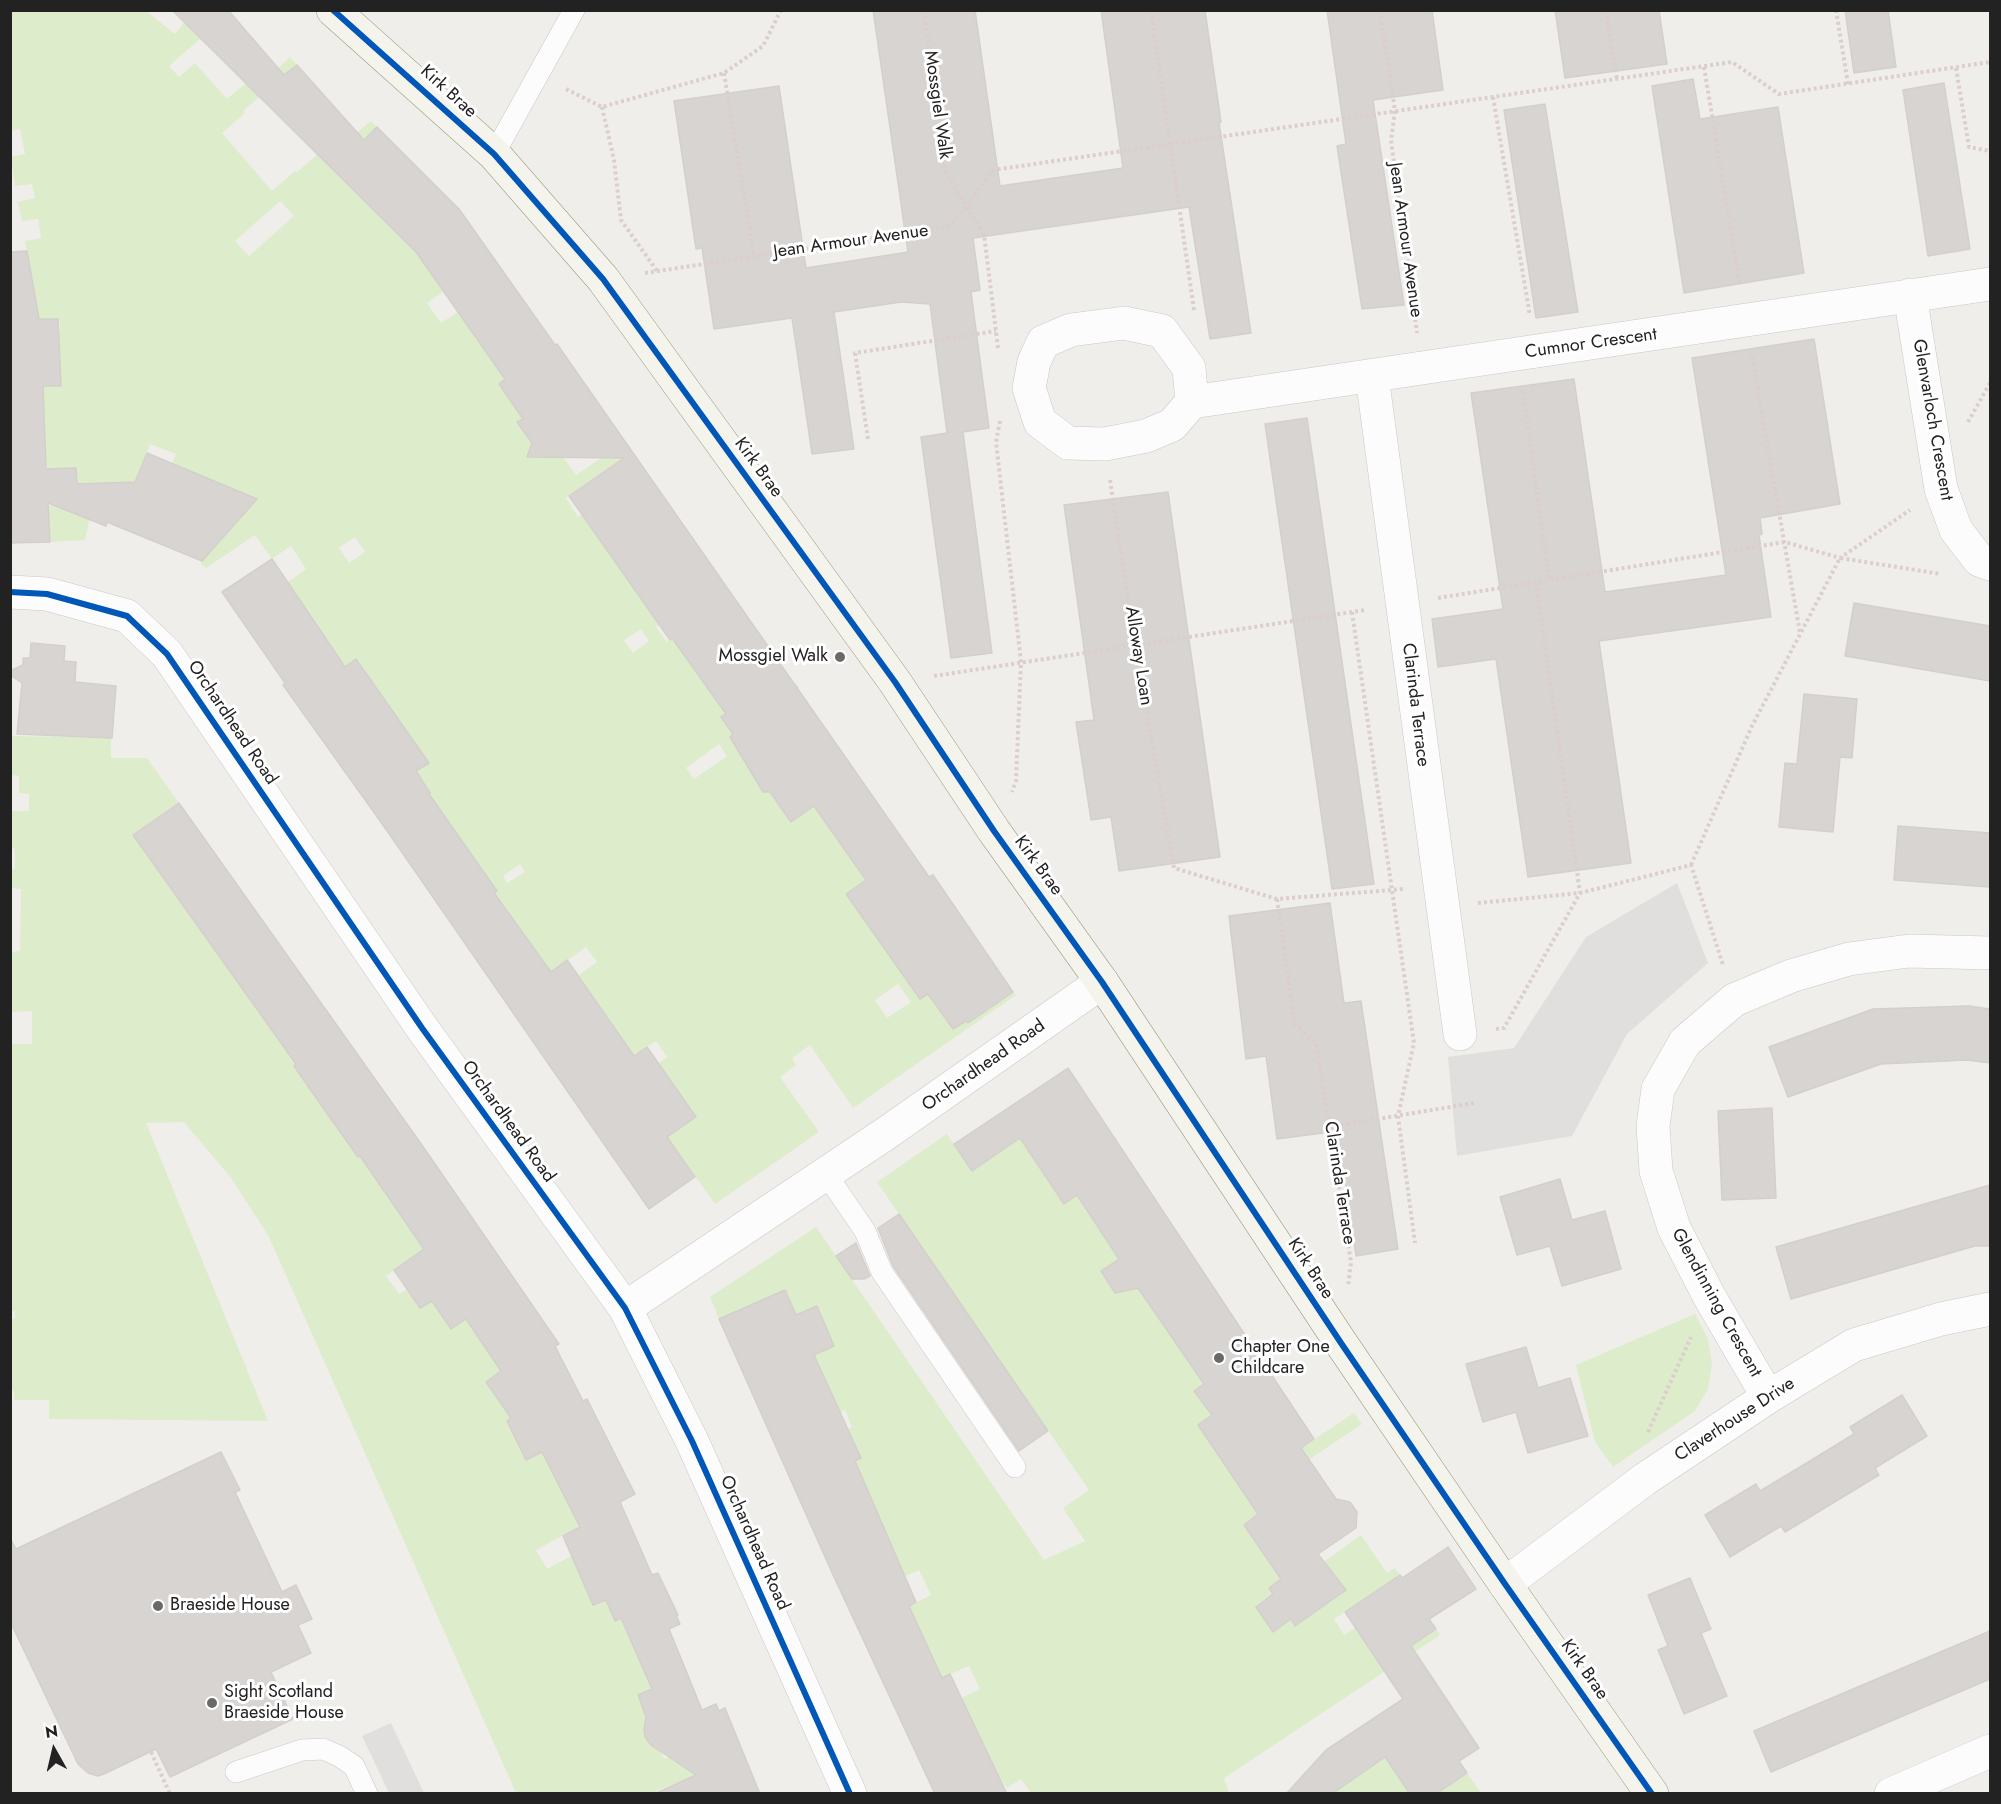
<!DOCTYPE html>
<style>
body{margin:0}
#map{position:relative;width:2001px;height:1804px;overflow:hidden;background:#f0eeeb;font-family:Jost,sans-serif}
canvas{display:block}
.frame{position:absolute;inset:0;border:12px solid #222;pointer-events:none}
.north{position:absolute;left:24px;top:1720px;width:60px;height:60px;-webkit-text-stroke:4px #fff;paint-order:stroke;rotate:352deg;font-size:16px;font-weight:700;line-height:24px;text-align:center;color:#222}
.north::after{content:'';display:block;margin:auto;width:21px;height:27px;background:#222;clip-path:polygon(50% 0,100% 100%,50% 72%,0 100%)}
</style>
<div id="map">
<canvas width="2001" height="1804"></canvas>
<div class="frame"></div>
<div class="north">N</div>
</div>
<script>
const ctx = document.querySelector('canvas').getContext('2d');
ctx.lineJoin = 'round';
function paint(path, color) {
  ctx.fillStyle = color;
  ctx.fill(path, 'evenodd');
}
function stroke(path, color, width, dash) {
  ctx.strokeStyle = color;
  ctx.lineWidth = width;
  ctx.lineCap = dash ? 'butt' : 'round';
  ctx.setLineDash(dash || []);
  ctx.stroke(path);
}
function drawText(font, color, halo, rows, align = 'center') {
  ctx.font = font + ' Jost,sans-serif';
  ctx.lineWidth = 6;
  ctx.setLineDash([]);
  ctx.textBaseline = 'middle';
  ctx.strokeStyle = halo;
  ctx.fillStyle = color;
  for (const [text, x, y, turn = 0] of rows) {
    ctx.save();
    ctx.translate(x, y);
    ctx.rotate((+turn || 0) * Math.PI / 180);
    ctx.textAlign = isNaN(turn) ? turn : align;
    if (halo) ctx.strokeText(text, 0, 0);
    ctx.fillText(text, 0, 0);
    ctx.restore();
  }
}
paint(new Path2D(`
 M10,11H146L175,34L189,16L228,11L230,13L169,66L179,77L195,63L227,99L272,61L278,68L290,57L297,65L243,111L245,113L222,133L272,191L295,171L297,172L350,126L356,133L371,121L377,127L334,171L418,254L461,211L477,234L427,268L443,292L427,303L441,323L458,312L494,364L545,329L555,345L499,384L508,396L532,413L518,422L542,427L530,448L536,457H545L557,449L576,475L625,442L632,452L566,498L578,517L595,504L619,538L668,504L677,516L614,560L653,579L636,591L651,613L715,569L723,580L656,627L667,642L688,627L741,703L722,717L730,729L796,683L799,688L735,733L776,791L839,748L848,760L781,807L791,822L814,806L866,880L845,894L856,910L921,865L930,877L866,921L910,967L969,926L977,939L910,985L920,999L941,985L952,1001L939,1010L953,1029L966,1021L968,1023L1013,992L1016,995L853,1108L810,1045L792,1058L796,1065L780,1077L819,1132L715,1204L667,1137L642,1075L667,1057L656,1041L633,1056L586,987L569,997L499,900L479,913L439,809L394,841L382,825L430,793L416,771L428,762L412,739L338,761L327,747L388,704L357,659L343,668L285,683L279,675L303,659L288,582L306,569L291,546L272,559L255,535L206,568L200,563L256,499L172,464L176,454L150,444L116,526L110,523L125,483L77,484L76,468L46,469L43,386H61V375L40,332L60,331L59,320L40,321L25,241L41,238L38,219L22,221L18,202L35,198L32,184L15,186L11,157L25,154L20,129L11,131ZM280,201L294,216L249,256L235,241ZM355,537L365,552L349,563L339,548ZM641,629L649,641L633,653L624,640ZM719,744L727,756L694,779L686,768ZM520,864L525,872L507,883L503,876ZM586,947L597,962L579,975L568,960ZM898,984L911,1002L887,1018L875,1000Z
 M93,504L85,540L50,542L48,506Z
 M11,736L111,738V758H147L179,803L133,835L200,929L246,898L259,915L214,947L282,1045L341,1033L294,1066L358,1157L403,1126L395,1168L377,1180L424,1249L386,1276L399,1294L407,1289L420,1308L450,1288L451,1329L473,1314L480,1340L501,1371L486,1382L499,1400L542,1372V1452L580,1526L536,1550L547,1569L630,1524L606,1600L615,1620L621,1618L633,1645L669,1629L688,1674L638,1695L649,1722L645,1724C643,1734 646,1742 654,1747L658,1745L664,1759L698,1745L708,1770L651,1793H516L268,1235L231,1178L184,1122L146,1123L268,1421L49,1419V1400H14V1391L10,1390L11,1319L15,1318V1311H10L11,1044H32V1011L11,1012V952L20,951L21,889L11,888V869H15V849L11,848V811H29V794L19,793V776L11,775Z
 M999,1114L1017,1141L1020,1138L1031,1155L1045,1146L1062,1172L1048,1181L1064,1204L1077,1195L1119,1259L1101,1271L1133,1280L1168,1331L1219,1297L1178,1346L1204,1384L1195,1391L1272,1376L1199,1425L1241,1488L1354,1413L1362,1424L1286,1475L1269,1507L1244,1525L1281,1579L1273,1594L1256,1607L1273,1632L1291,1619L1296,1625L1338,1596L1318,1566L1361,1535L1387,1573L1395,1568L1400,1575L1334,1619L1344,1635L1363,1623L1373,1637L1365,1643L1374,1656L1389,1660L1436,1629L1440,1635L1224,1778L1229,1793H1031L1021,1779L1007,1788L993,1769L961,1698L980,1689L969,1666L939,1679L933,1658L909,1606L931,1595L919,1570L897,1580L841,1592L836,1581L895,1554L868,1491L837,1504L805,1483L860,1458L848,1429L852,1427L845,1410L824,1419L777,1371L834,1346L817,1306L796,1315L785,1290L719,1319L710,1297L816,1227L1044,1560L1085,1541L1063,1508L1089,1490L877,1182L947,1134L972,1171L1009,1146L991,1119Z
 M1695,1314L1708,1339L1712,1364L1708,1389L1695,1411L1613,1467L1595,1442L1576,1365Z
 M1382,1752L1408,1791L1419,1794H1332Z
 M1467,1773L1481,1793H1442L1432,1779L1444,1788Z`), '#ddeccb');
paint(new Path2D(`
 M1677,883L1708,963L1627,1034L1572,1136L1457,1156L1448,1057L1514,1048L1586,937Z
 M391,1723L424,1793H389L362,1736Z`), '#e0dfde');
const building = new Path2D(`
 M172,10H228L284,75L297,65L364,140L377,127L459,209L555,345L557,344L929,877L933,875L1013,992L968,1023L966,1021L953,1029L928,994L920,999L846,894L866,880L814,806L791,822L770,792H763L730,737L733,734L721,717L726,714L672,638L670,640L569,496L624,458L527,457L532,443L517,422L523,419L499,384L505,379L416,252Z
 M873,10H975L1000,186L1123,168L1101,10H1205L1221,122H1219L1251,333L1210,339L1189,207L973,238L980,290L971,292L989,428L963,432L992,653L951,658L921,437L947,433L930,304L901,302L834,312L854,449L812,454L792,318L714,329L702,248L696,249L674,101L779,86L806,268L908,252Z
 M1327,10H1432L1443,90L1373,100L1404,305L1362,309L1337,146L1346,144Z
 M1555,10H1659L1667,64L1565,78Z
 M1845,10H1888L1896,67L1854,73Z
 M1693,79L1700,119L1778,107L1804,273L1684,293L1652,86Z
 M1944,83L1970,249L1928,256L1903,90Z
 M1545,104L1578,312L1536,318L1504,110Z
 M27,251L39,319H58L61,386H43L46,469L76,468L77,484L135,482L147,453L257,499L202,561L107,522L106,526L48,503L50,542L10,543V252Z
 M1814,339L1840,504L1760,518L1762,534L1759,535L1771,617L1599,641L1631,863L1528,877L1496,659L1438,667L1432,619L1503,609L1471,393L1574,379L1605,592L1726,575L1692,358Z
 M1307,418L1374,884L1332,889L1265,424Z
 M1168,492L1220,857L1119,871L1111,817L1091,820L1076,722L1094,720L1064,505Z
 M272,559L345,667L356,659L429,763L416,771L430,793L429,794L497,891L494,893L551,972L567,960L634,1056L647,1047L696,1117L667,1137L695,1177L649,1209L383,825L283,685L285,683L222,592Z
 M1854,603L1990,626V681L1845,656Z
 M31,643L65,646L64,661L76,662L75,682L116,686L112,738L17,734L22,683L10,675V671L23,665V658H30Z
 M1804,694L1857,699L1852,758L1840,757L1833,832L1779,827L1785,763L1797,764Z
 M179,803L424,1148L559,1344L555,1346L583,1401L587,1399L635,1494L620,1502L652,1575L658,1573L678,1615H676L680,1624L669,1629L702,1710L716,1704L719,1711L725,1708L760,1794H654L696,1775L651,1745L645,1737L644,1729L646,1717L638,1695L652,1689L621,1618L615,1621L606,1600L593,1605L563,1536L580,1527L542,1452L526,1460L507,1421L511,1418L486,1382L501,1371L466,1319L451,1329L432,1301L420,1308L394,1270L424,1249L360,1156L358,1157L326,1112L294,1066L296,1064L133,835Z
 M1898,826L1990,833V887L1894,880Z
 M1330,903L1344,1003L1361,1001L1398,1249L1356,1256L1338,1131L1277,1139L1266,1056L1246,1059L1229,916Z
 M1969,1006L1990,1009V1063L1967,1060L1881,1064L1788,1097L1769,1047L1873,1009Z
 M1068,1068L1314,1439L1301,1448L1336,1499L1350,1502L1357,1512L1356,1528L1318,1554L1346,1590L1295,1626L1291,1619L1273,1632L1256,1607L1273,1594L1269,1588L1281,1579L1244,1525L1258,1514L1198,1425L1212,1415L1194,1391L1204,1384L1138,1288L1115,1293L1101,1271L1119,1259L1077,1195L1064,1204L1020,1138L972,1171L954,1144Z
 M1772,1108L1776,1198L1722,1200L1718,1111Z
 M1560,1179L1572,1220L1605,1211L1621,1269L1562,1286L1550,1246L1517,1255L1500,1197Z
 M1990,1185V1246H1975L1791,1299L1776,1247Z
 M899,1214L1048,1431L1019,1451L893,1266L878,1228Z
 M856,1243L870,1276L864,1279H852L836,1256Z
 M785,1290L796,1315L817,1306L834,1346L814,1355L861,1458L855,1461L916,1602L909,1606L942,1678L950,1674L1007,1794H935L834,1577L719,1319Z
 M1526,1347L1538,1388L1570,1378L1588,1436L1528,1453L1516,1412L1483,1422L1466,1364Z
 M1902,1395L1927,1436L1875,1468L1879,1475L1785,1532L1781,1526L1730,1557L1705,1515L1756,1484L1760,1491L1810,1461L1854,1434L1850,1427Z
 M221,1452L240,1490L235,1492L282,1592L296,1585L312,1619L298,1625L311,1653L271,1672L293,1719L170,1777L156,1749L104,1774L98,1776L88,1773L78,1764L10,1621V1538L16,1549Z
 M1448,1547L1476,1589L1429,1619L1436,1629L1411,1646L1479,1748L1459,1761L1467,1773L1436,1794H1410L1385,1757L1332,1794H1286L1326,1750L1403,1699L1345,1612L1400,1575L1402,1578Z
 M1690,1578L1711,1629L1701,1633L1727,1696L1684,1714L1658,1650L1668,1646L1648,1595Z
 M1990,1631V1679L1771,1772L1754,1731Z`);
paint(building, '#d7d4d2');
stroke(building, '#d3d0cc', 1.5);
const lane = new Path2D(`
 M494,154L574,10
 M826,1174L865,1231L882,1272L1015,1467
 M236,1772L302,1750L323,1749L339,1756L354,1766L367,1794`);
const street = new Path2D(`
 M1910,295L1941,489L1956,530L1979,560L1990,564
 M1124,323L1162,331L1189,368L1192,402L1172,425L1146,436L1105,444L1068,443L1040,422L1029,388L1034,362L1043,342L1071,330Z
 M1372,376L1460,1034
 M1192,402L1990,284
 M10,592L47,594L127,616L167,654L422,1028L625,1308L692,1441L850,1794
 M625,1308L888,1132L1102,982
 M1768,1397L1709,1296L1674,1228L1656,1171L1653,1126L1658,1089L1685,1042L1734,1000L1791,976L1849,959L1909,951L1990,953
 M1505,1584L1645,1479L1768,1397L1854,1345L1941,1319L1990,1309
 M1891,1794L1990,1751`);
const secondary = new Path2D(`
 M333,10L494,154L603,279L895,682L994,831L1102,982L1341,1343L1505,1584L1652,1794`);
stroke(lane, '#c9c8c7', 22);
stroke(street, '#c9c8c7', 34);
stroke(secondary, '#999a82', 34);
stroke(new Path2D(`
 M924,10L947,175L984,234L998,348
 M1151,10L1194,310
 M1380,10L1395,111L1391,140L1417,333
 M1606,10L1617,79
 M1836,10L1848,84
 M1704,67L1740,285
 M1956,68L1969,147L1990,151
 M724,73L754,256
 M566,89L602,107L724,73L763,46L781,10
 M1493,97L1530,316
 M602,107L614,160L621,220L657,271
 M645,273L948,227L967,206L993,170L1732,62L1779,94L1990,62
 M1752,357L1800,633
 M1523,391L1549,580
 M1000,421L996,442L1021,662L1016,781L1012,792
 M1968,422L1990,383
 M868,439L855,353L996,331
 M1110,480L1135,644L1174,868L1277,899L1404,889
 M1438,598L1785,542L1840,558L1910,510
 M1352,612L1414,1043L1398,1116L1415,1243
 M934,676L1365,610
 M1691,865L1752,726L1840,558L1941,574
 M1277,899L1295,1025L1316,1043L1351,1262L1348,1287
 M1478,903L1580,893L1691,865L1723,965
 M1496,1029L1504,1028L1580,893L1536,583
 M1329,1127L1474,1103
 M1648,1432L1691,1337
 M151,1752L170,1794`), '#dccecd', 4, [3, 3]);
stroke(lane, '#fdfcfc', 21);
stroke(street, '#fdfcfc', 33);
stroke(secondary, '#f4f4ed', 33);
stroke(new Path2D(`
 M333,10L494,154L603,279L895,682L994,831L1102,982L1341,1343L1505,1584L1652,1794
 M10,592L47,594L127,616L167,654L422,1028L625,1308L692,1441L850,1794`), '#0057b8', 6);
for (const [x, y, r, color] of [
 [840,657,6,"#6a6968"],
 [1219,1358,6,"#6a6968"],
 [158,1606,6,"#6a6968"],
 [212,1703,6,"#6a6968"]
]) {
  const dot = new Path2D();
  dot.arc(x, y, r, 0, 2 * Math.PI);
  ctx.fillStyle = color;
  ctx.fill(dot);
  stroke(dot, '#fff', 2);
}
drawText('18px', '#222', '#fff', [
 ["Kirk Brae",448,92,42],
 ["Mossgiel Walk",937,105,82],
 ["Jean Armour Avenue",1405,240,82],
 ["Jean Armour Avenue",851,242,-8],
 ["Cumnor Crescent",1591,344,-8],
 ["Glenvarloch Crescent",1932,420,80],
 ["Kirk Brae",758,468,54],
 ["Alloway Loan",1138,656,81],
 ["Clarinda Terrace",1415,705,83],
 ["Orchardhead Road",232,723,56],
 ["Kirk Brae",1038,866,54],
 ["Orchardhead Road",984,1066,-35],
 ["Orchardhead Road",508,1122,54],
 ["Clarinda Terrace",1339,1183,81],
 ["Kirk Brae",1310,1269,57],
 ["Glendinning Crescent",1716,1303,61],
 ["Claverhouse Drive",1735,1420,-33],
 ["Orchardhead Road",754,1543,66],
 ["Kirk Brae",1584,1670,55]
]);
drawText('18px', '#222', '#fff', [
 ["Mossgiel Walk",828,657,"right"],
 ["Chapter One",1231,1348],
 ["Childcare",1231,1369],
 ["Braeside House",170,1606],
 ["Sight Scotland",224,1693],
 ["Braeside House",224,1714]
], 'left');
</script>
